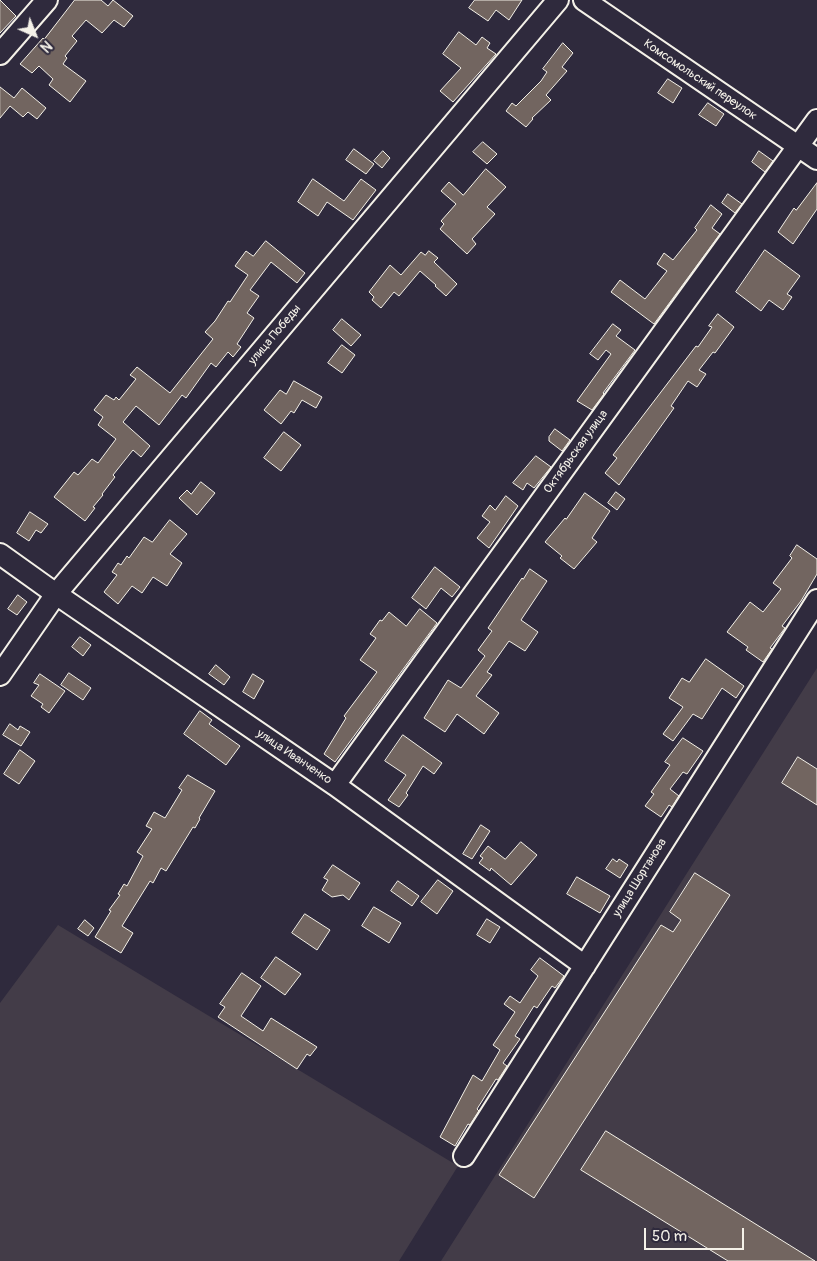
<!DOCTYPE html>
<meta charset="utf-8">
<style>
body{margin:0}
#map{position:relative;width:817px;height:1261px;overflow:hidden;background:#2f2a3d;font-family:Pangolin,sans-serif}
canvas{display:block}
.north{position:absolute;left:10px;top:10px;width:50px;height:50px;-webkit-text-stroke:4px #2f2a3d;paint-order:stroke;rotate:136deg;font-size:14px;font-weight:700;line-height:20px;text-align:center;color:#f4f1e8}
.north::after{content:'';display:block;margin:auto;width:18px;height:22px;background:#f4f1e8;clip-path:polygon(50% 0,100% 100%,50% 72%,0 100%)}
.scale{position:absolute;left:644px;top:1228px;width:100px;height:22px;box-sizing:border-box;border:2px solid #f4f1e8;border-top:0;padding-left:6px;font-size:15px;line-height:18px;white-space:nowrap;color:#f4f1e8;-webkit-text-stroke:4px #2f2a3d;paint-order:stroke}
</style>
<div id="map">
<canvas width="817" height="1261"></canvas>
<div class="north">N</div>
<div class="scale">50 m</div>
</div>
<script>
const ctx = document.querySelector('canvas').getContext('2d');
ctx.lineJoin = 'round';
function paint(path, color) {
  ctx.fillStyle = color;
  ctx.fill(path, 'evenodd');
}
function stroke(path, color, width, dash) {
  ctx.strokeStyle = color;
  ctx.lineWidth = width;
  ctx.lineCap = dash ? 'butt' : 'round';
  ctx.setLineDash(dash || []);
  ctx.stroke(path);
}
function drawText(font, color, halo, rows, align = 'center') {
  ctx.font = font + ' Pangolin,sans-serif';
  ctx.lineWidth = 4;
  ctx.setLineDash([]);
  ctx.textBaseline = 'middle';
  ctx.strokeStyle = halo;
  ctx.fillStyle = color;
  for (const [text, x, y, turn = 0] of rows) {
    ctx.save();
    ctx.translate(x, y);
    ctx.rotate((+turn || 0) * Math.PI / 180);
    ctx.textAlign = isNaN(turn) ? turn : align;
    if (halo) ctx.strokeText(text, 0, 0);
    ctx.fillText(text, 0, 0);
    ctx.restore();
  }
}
paint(new Path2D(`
 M817,668V1261H441Z
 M58,925L458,1166L399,1261H0V1003Z`), '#433c48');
const building = new Path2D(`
 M0,0L16,16L0,33Z
 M75,0H101L108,6L113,0L133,16L124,27L114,20L102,33L86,20L72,36L77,41L65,56L67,58L63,64L86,81L70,102L49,85L53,79L39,66L32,73L20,64L43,38L44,39Z
 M475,0H522L509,20L496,10L488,21L469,8Z
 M459,32L476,45L482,37L490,43L487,48L496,54L453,102L440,91L461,68L443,54Z
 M563,43L573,53L562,67L567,71L546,95L551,100L532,118L533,119L526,127L506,111L512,103L516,106L541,81L547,72L543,69Z
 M668,79L682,88L673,103L658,93Z
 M0,87L14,98L22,88L46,108L37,119L28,112L23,117L10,106L0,118Z
 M708,103L724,114L716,126L699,115Z
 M483,142L497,154L487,164L473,152Z
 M354,149L374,164L366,174L346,160Z
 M383,151L390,158L382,168L374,161Z
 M759,151L773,161L765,172L752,162Z
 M486,169L506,187L487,207L495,214L472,239L476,244L467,254L440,229L444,224L441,221L456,204L441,191L449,182L463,195Z
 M313,179L344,201L361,179L376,190L353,220L327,202L318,216L298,202Z
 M817,183V209L793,244L778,232L794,208L796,210Z
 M728,194L742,204L735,213L722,203Z
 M711,205L722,214L712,228L720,234L654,324L611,292L620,280L645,299L667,271L657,264L664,253L673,260L697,230L695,228Z
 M266,241L305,273L297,283L271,262L250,290L259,296L247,313L254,318L237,344L241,347L233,357L228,352L216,367L211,363L186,398L182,395L159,425L136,406L123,422L150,446L141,457L133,450L113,475L115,477L102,494L103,495L93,507L95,508L85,521L54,497L74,472L78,475L92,459L98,463L116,439L98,425L103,417L94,410L106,395L114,400L116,397L119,400L136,379L130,375L137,367L170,393L213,339L205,332L215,321L228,301L230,302L248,275L235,266L246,251L253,256Z
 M765,250L800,276L787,294L792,297L783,310L769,300L761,311L736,292Z
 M429,251L438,258L434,262L457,284L446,296L435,286L436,285L420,271L399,296L394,292L381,308L372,300L374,297L369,292L390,265L401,275L421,252L425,255Z
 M718,314L734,327L715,353L713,352L699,370L706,374L697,387L688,381L671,406L674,408L619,485L605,473L617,458L613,455L696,346L698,347L712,327L709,326Z
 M342,319L361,335L351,346L333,330Z
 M613,324L621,330L616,336L635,350L603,393L604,394L592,410L577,401L611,354L606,350L598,360L590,354Z
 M342,345L355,355L342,373L328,363Z
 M294,381L322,397L316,408L302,400L294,413L291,411L281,424L264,410L280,390L286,394Z
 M555,429L570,440L562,451L549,441V437Z
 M284,432L301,445L281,471L264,458Z
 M536,456L551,467L534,488L527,483L523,490L513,483Z
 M201,482L215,493L197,515L179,498L187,490L191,494Z
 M616,492L625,499L617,510L608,503Z
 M585,493L610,511L592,538L597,542L574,569L560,558L562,556L545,542L565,518L566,519Z
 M506,496L518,506L489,548L477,538L490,522L482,516L490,505L495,510Z
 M30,512L48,524L41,533L36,530L29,541L17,533Z
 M170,520L187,534L170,554L182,563L167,586L153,577L142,593L132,586L118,604L104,592L117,575L112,572L118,563L121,565L127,556L129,558L144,537L152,542Z
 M797,545L817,559V574L801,601L782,626L785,628L770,648L772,649L763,662L746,650L748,647L727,632L750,602L763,612L781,589L773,583L792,558L790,556Z
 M435,567L460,587L452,597L441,588L426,609L412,598Z
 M530,569L547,581L521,620L538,632L525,651L509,641L487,672L492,675L476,696L499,713L484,734L457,714L445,732L424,718L448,680L461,688L485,656L478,650L492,631L488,628L522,578L523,579Z
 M18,595L27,602L17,615L8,609Z
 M420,609L437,623L335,762L324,754L346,718L344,716L377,672L360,660L376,638L370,634L380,620L382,621L389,612L406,626Z
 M80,637L91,645L83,656L72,647Z
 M706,659L744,686L736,698L722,688L702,719L693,714L673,741L663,734L683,707L669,698L682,678L689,682Z
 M216,665L230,677L224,685L209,674Z
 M69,673L91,688L83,700L61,685Z
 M40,674L65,691L49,713L41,707L43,704L31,696L39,685L34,683Z
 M253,674L264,681L254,699L243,692Z
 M200,711L212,720L209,724L240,746L226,765L184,734Z
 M10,724L18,730L20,726L30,732L21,746L3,735Z
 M403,735L442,763L434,774L423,766L406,793L408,795L399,807L388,800L406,775L385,761Z
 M683,738L703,751L687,774L683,772L670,789L679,796L672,807L669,805L661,817L645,806L654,794L651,792L670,765L665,762Z
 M20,750L35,761L19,784L4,774Z
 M798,757L817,769V805L782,783Z
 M188,775L215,791L199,818L200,819L195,828L193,827L166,871L161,868L153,883L150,881L122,926L133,933L121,953L95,937L111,911L109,910L120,895L118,894L124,884L127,886L143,856L137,852L152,829L146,826L154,812L165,818L182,790L179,788Z
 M481,825L490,831L472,859L463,854Z
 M521,842L537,855L511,885L491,868L490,871L479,863L483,858L480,856L488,846L505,859Z
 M613,859L617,862L619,859L628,865L620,878L606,869Z
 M333,865L360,883L349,900L343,895L332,897L322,890L328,880L324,878Z
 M695,873L730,895L534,1198L499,1175L661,925L673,932L681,920L670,912Z
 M577,877L610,896L600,913L567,894Z
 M438,880L453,891L437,914L421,902Z
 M398,881L419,896L412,906L391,891Z
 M374,907L401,923L389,943L362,926Z
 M305,914L330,930L317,950L292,933Z
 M487,919L500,927L490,943L477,935Z
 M85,920L94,928L88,936L78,929Z
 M276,957L301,974L285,995L261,978Z
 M540,958L564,976L555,988L552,986L537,1008L534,1006L515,1036L520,1039L503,1063L507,1066L498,1080L496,1079L477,1109L479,1111L470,1125L468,1124L455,1146L440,1137L473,1075L482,1081L500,1050L493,1045L515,1012L504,1004L510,996L520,1003L538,976L531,970Z
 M242,973L261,986L241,1016L263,1031L271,1018L317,1047L310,1056L307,1054L297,1069L218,1017L225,1007L220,1004Z
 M606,1131L815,1261H728L581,1170Z`);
paint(building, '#726560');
stroke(building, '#f4f1e8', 1);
const minor = new Path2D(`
 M584,0L817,159
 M0,54L47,0
 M0,554L56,594L335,785L585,966
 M0,675L56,594L558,0
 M335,785L817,120
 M464,1156L817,600`);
stroke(minor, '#f4f1e8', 24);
stroke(minor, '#2f2a3d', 20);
drawText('12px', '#f4f1e8', '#2f2a3d', [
 ["Комсомольский переулок",700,80,34],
 ["улица Победы",275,335,-50],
 ["Октябрьская улица",576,452,-54],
 ["улица Иванченко",294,757,34],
 ["улица Шортанова",640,878,-58]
]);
</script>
